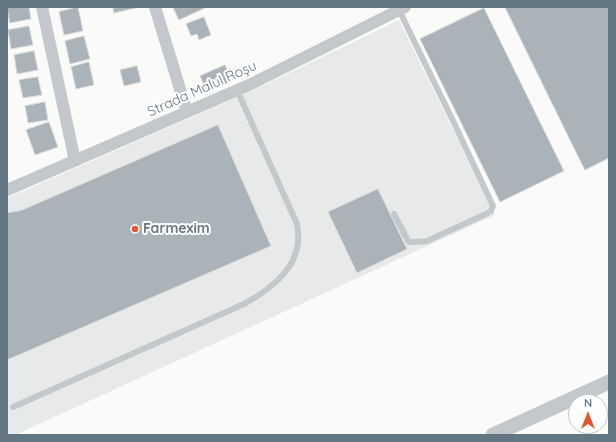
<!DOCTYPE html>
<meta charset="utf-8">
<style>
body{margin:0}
#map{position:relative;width:616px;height:442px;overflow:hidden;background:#fafaf8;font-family:Quicksand,sans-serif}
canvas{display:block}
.frame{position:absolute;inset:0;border:8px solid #657683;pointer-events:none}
.north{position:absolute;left:568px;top:394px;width:40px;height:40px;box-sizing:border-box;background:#fff;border:1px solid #c1c8cd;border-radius:50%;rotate:0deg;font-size:11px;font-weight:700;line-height:16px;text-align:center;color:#657683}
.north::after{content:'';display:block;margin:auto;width:14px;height:18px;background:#e4572e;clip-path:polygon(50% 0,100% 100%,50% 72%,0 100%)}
</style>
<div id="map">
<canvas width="616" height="442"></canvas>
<div class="frame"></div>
<div class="north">N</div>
</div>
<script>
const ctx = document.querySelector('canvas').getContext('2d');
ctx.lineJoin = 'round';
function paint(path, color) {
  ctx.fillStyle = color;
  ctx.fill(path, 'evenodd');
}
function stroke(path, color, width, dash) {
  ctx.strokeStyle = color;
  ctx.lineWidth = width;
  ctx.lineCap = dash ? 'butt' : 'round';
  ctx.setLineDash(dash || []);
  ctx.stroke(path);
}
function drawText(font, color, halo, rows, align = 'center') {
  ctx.font = font + ' Quicksand,sans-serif';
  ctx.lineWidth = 4;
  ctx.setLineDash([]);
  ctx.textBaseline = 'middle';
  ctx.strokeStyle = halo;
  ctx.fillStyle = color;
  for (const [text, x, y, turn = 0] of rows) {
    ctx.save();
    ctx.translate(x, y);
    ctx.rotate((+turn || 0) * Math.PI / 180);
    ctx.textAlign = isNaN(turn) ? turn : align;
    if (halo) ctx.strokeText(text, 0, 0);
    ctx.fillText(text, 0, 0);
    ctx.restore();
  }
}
paint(new Path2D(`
 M399,20L495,215L15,435H7V198L256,89Z`), '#e8e9e9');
const building = new Path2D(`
 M7,7H29L31,19L10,23Z
 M78,7L83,31L64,35L59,12Z
 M113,7H136V8L114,13Z
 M173,7H205V8L179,20Z
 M505,7H609V158L585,170Z
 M484,8L564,171L500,202L420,39Z
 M204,17L211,35L199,40L197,34L191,36L186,24Z
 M29,26L33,45L11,49L8,30Z
 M84,36L90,59L70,64L65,41Z
 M34,51L38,70L17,74L14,55Z
 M89,62L94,85L76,89L71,67Z
 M225,65L232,81L207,92L200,76Z
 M137,66L141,82L124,86L120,70Z
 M38,77L42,95L23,98L19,80Z
 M45,102L48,120L28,123L25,106Z
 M49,122L58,147L35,155L26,130Z
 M218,125L271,246L7,360V213L22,210Z
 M378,189L407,249L357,273L328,212Z`);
paint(building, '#aab3b9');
stroke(building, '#dcdcda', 1);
stroke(new Path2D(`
 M394,214L406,237L409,242H413L427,241L488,213L491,211L493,206L454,123L399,10
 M13,407L244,304C275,287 305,263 297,224L237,90`), '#c3c8cc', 6);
stroke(new Path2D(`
 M42,7L75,161
 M155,7L187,112
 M7,190L249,85L405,7`), '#c3c8cc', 12);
stroke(new Path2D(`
 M493,435L609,382`), '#c3c8cc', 15);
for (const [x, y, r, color] of [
 [135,229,4,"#e4572e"]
]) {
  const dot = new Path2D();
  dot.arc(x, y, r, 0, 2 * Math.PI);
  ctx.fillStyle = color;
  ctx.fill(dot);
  stroke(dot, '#fff', 1.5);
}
drawText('14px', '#657683', '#fff', [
 ["Strada Malul Roșu",202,89,-24]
]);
drawText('bold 14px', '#657683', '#fff', [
 ["Farmexim",143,229]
], 'left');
</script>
